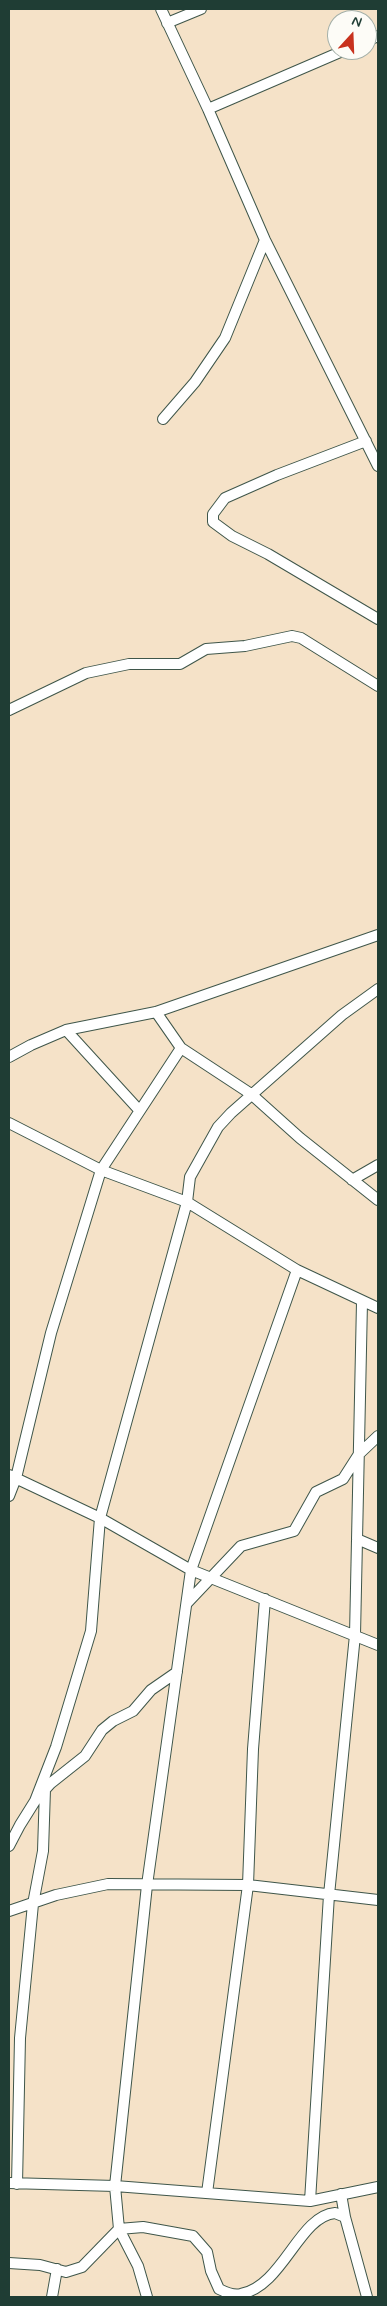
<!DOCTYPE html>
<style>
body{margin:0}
#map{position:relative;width:387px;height:2306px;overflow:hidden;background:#f5e2c8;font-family:Mynerve,sans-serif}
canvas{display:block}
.frame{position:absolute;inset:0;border:10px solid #1f3d34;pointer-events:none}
.north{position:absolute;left:327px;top:10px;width:50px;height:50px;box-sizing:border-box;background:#fdfcf7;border:1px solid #a4b0a9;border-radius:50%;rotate:20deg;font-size:14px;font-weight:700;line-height:20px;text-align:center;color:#1f3d34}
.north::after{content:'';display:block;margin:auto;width:18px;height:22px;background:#c8321e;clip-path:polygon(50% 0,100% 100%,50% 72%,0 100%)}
</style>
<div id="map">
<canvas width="387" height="2306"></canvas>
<div class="frame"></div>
<div class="north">N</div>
</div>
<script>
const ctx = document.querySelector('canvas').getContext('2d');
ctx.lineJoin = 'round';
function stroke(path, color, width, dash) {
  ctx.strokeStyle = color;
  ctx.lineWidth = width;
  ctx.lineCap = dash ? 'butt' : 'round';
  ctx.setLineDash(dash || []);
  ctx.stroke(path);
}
const street = new Path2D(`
 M161,9L208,109L265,240L378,466
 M167,23L201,9
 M367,41L378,36
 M208,109L345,50
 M163,419L195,382L225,338L265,240
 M366,441L277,475L225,498L213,514V522L232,536L268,554L378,619
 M9,710L86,673L129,664H180L206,649L245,646L292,636L301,638L378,686
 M156,1012L181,1048L251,1094L300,1138L378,1200
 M66,1030L139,1110
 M9,1057L31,1045L66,1030L156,1012L378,935
 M9,1123L101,1170L187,1202L297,1270L378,1308
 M352,1180L378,1165
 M9,1475L100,1518L191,1570L378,1645
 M9,1496L16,1478L51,1333L101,1170L181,1048
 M357,1539L378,1548
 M187,1603L241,1546L294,1531L316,1492L343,1479L359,1454L378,1436
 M41,1794L51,1783L85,1756L102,1730L113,1721L133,1711L151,1690L177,1672
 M9,1846L20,1825L35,1801L56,1747L91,1631L100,1518L187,1202L190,1177L218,1127L231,1113L342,1015L378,989
 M9,1911L56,1895L108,1884L248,1885L378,1900
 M9,2183L115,2186L310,2201L378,2187
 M17,2184L20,2038L33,1904L43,1851L45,1789
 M207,2193L248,1885L253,1749L265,1599
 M341,2194L345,2217L367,2297
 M310,2201L329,1895L355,1635L362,1302
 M9,2263L40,2265L66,2272L82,2267L119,2229L143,2227L193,2236L207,2252L211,2271L219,2289C225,2292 234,2296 241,2294C283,2286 299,2216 335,2213L345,2217
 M52,2297L57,2269
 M147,2297L138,2266L119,2229L115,2186L147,1885L191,1570L297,1270`);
stroke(street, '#3f564a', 12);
stroke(street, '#fff', 10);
</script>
